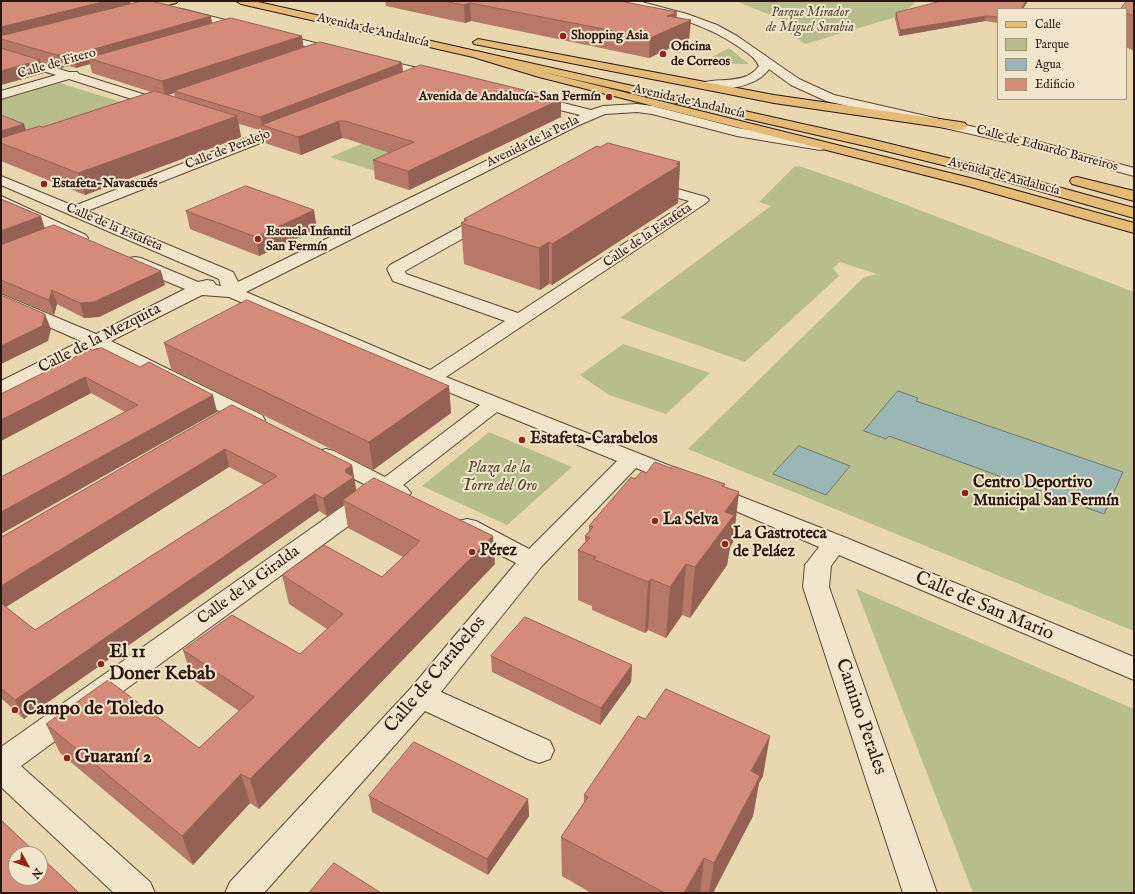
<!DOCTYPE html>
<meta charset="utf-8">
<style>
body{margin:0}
#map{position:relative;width:1135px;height:894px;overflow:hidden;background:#e9d7b0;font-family:"IM FELL English",serif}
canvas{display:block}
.frame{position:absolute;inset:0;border:2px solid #2c160e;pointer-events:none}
.legend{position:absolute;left:997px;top:8px;width:130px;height:92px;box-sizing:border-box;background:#f1e5cc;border:1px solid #a29280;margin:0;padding:5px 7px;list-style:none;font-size:12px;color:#2c160e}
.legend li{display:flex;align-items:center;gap:8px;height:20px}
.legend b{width:20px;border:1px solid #a29280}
.north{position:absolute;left:8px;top:846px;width:40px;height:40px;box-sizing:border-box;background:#f1e5cc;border:1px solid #a29280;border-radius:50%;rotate:130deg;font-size:11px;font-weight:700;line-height:16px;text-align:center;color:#2c160e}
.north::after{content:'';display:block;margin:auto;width:14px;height:18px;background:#8f2418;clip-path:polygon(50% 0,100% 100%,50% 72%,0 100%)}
</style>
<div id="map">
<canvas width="1135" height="894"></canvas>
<div class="frame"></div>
<ul class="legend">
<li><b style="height:5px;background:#e4bc78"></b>Calle</li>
<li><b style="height:11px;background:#b8be8b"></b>Parque</li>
<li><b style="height:11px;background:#9bb7b5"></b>Agua</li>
<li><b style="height:11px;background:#d58b79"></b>Edificio</li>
</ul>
<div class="north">N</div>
</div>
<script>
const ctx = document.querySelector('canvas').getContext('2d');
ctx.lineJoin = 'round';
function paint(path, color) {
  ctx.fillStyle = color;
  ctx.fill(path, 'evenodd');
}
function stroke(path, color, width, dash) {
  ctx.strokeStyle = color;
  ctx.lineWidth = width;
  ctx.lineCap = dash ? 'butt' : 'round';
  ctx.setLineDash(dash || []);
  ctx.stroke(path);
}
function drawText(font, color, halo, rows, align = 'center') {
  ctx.font = font + ' "IM FELL English",serif';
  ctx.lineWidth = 4;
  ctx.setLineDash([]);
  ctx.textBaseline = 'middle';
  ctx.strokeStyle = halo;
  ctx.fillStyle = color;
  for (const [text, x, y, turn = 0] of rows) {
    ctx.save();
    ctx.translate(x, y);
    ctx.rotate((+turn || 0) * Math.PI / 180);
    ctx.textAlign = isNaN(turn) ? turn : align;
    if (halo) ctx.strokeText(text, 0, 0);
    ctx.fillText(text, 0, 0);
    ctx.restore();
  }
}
paint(new Path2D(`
 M735,1H916L904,13L896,17L805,44L785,30L790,25L788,22Z
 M729,48L749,64H698Z
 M60,83L131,105L34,136L1,124V100Z
 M388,133L432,146L375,171L330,157Z
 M795,166L802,167L854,185L1134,292V631L688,449L864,277L877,274L840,262L833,268L839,276L745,362L620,318L771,206L759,202Z
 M623,344L710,373L666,414L609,395L580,375Z
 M489,432L572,467L507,525L422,486Z
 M856,589L1134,709V893H973Z`), '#b8be8b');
const water = new Path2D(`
 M898,391L918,398L916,401L1123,472L1104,514L889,436L886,439L864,431Z
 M799,446L850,466L826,495L773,474Z`);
paint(water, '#9bb7b5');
stroke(water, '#6f7772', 1);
const minor = new Path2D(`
 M622,1H638L687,14L717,25L737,36L799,79L834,95L1040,142L1134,168V176L1037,149L826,101L791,85L769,69C758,86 724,92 705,88L703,85L705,82C723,78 746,84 759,66C755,57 747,53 739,47C705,23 664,14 624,3Z
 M182,9L343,50L345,52L339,55L178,14L177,12L178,10Z
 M1,51L69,72H77L79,74L168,102L170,105L168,108H160L69,79L1,99V91L56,75L1,58Z
 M374,58L444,74L446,76L444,78L440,80L370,63L368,61L370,59Z
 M532,95L591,110L603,106L637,104L653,106L738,128L820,142L825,143L827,146L825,149L820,150L737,136L652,114L637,112L605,114L577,126L246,292L430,370L505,321L393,281L387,269L390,265L482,215L488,213L494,215L496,218L494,221L405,271L406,274L518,313L689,201L646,189L644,186L646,183L651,182L656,183L706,197L709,200L706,203L446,377L688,473L691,478L688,483L680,485L672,483L636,468L541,567L441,692L550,741L554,750L550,759L539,763L528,759L425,711L264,893H225L230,882L411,688L516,563L458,533L455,527L458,521L467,519L476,521L529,549L617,461L497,412L403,485L407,488L411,493L407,498L399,500L388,497L21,766L150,882L155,893H114L1,787V747L370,487L318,461L315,456L318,451L326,449L334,451L385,477L480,405L424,382L229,297L202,295L111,341L262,415L265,420L262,425L254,426L246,425L97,348L8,393L1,395V381L81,341L1,306V294L96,334L185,289L129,266L127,262L129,258L135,257L141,258L198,282L207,280L213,281L216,285L221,286L219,279L1,185V176L74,206L286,123H296L298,126L296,129L87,211L233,272L238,282L580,115L528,102L526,99L528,96Z
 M1,196L86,235L88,238L86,241L80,243L74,241L1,207Z
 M709,484L844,537L1134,657V680L839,555L831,566L829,587L937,893H903L803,587L805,565L819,547L701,496L697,491L701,486Z`);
const major = new Path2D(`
 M135,1H178L176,3L156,8L137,3Z
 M236,1H254L480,52L547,73L978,180L1134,223V233L968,186L539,77L473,57L241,4Z
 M478,39L774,95L960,122L965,123L967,126L965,129L960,130L774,103L474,44L473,42Z`);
const highway = new Path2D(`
 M476,51L870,139L993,169L1134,208V218L983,175L870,147L472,56L470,54Z
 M1077,177L1134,191V201L1072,184L1070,181L1072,178Z`);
stroke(minor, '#5b4636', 2);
stroke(major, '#2c160e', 2);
stroke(highway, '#2c160e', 2);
paint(minor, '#f1e5cc');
paint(major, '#e4bc78');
paint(highway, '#e4bc78');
paint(new Path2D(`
 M1,1H130L131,4L213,23L304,47L402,63L403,72L561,117L409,190L375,179L373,160L390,153L347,139L342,138L301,155L265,143L263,131L239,124L241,137L85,195L1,161V115L26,130L42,127L151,92L92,73L90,64L76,68L69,66L61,68L41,62L44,73L1,85ZM174,93L175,97L169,95Z
 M385,1H626V2L677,18L691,20L689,39L649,58L471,21L465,23L386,6Z
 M1134,1V51L1126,47V9Z
 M998,9V23L985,21L899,36L895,19L896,13Z
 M600,147L680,162L678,203L552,285L549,284L540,290L464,264L461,223L464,221V219Z
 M1,199L41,216L45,229L165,285L99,317L84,318L57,304L54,315L1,293Z
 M186,211L317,229L259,256L190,229Z
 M164,343L449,386L451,413L373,470L171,369Z
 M92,350L217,412H125L91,393L1,441Z
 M232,405L352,465L356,490L495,564L259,809L250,803L193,865L60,753L46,724L199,748L239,711L192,679L183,650L300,654L327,629L289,604L282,575L382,577L403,557L348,528L344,504L327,516L319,511L24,719L1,698V536H3ZM229,467L264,485L35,630L6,607Z
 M671,468L725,484L724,487L739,492L733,542L730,547L727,565L690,618L682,615L666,638L648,630L645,633L592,610V606L578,600V550L585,542V536L589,532V526L635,479L646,473Z
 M491,656L632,665L631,682L600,725L492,672Z
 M763,776L759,783L753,816L713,893H591L562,876L561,837L584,803V795Z
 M369,796L528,799L529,816L488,875L372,812Z`), '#b77868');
paint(new Path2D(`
 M106,1H130L131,7L1,39V27Z
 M1026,1H1028L1023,9H1021Z
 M470,3L471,21L465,23L464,5Z
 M677,12L676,27L691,20L689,39L649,58L650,38L667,16Z
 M211,16L213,28L88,58L90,64L76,68L73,55Z
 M986,16L985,21L899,36L900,30Z
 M302,36L304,50L174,91V93L165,96L162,81Z
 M66,53L69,66L61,68L57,55Z
 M40,60L44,73L1,85V71Z
 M401,62V64L402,63L403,76L262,125L260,117Z
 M561,99V117L409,190L408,171Z
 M237,116L241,137L85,195L78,173Z
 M339,121L342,138L301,155L298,137Z
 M24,124L29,140L1,143V131Z
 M680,162L678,203L552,285V244Z
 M314,210L317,229L259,256L256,237Z
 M41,216L45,230L1,247V231Z
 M549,242V284L540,290L539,248Z
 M161,271L165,285L99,317L84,318L80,303Z
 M52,290L57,304L54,315L49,300Z
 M45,314L51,329L48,341L1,364V346Z
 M85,377L91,393L1,441V420Z
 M449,386L451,413L373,470L369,442Z
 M213,395L217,412L1,534V512Z
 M225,449L229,467L1,610V586Z
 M352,465L357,495L343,500L344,504L327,516L323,498L345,470Z
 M739,492L733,542L730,547L727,565L690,618L695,567L725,512Z
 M315,494L319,511L24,719L15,700Z
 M493,536L495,564L259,809L250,779Z
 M686,564L682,615L666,638L670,587Z
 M651,579L648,630L645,633L648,582Z
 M632,665L631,682L600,725L601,708Z
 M770,736L763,776L759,783L753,816L713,893H709L714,863L751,771Z
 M241,774L250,803L193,865L182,836Z
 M528,799L529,816L488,875L487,859Z
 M704,858L700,893H684Z`), '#956155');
const building = new Path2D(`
 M1,1H106L1,27Z
 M142,1H151L211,16L73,55L66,53L57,55L1,39V36Z
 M444,1H620L677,12L667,16L691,20L650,38L470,3L464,5Z
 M942,1H1026L1021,9H998V17L986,16L900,30L896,13Z
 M1127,1H1134V16L1126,13V9H1121Z
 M231,18L302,36L162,81L88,58Z
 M320,42L401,62L399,63H402L260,117L174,91Z
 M1,48L40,60L1,71Z
 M421,65L561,99L408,171L373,160L414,142L345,121H339L298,137L262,125Z
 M155,91L237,116L78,173L1,143V138L40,126L42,127Z
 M1,115L24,124L1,131Z
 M608,143L680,162L676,164L680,165L552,244L549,242L539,248L461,223L467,220L464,219L597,146L600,147Z
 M246,186L314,210L256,237L186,211Z
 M1,199L41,216L1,231Z
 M54,225L161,271L94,302L80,303L52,290L49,300L1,280V245Z
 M1,295L45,314L42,326L1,346Z
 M247,300L449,386L369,442L164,343Z
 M102,348L140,367L149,362L213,395L1,512V477L138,405L85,377L1,420V394L91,349L92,350Z
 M232,405L352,465L345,470L347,471L345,472L354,477L323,498L315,494L15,700L1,688V603L35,630L277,476L225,449L1,586V536H3Z
 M655,462L671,468L673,466L725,484L722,486L739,492L725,512L734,515L695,567L686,564L670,587L651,579L648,582L593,559L596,557L578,550L590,538L585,536L593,527L589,526L631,477L635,479L642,471L646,473Z
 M374,478L493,536L250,779L241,774L182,836L46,724L108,680L199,748L254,697L183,650L232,615L300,654L343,614L282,575L324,545L382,577L420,541L343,500Z
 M525,617L632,665L601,708L491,656Z
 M666,689L770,736L751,771L760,776L714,863L704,858L684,893H665L561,837L588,797L584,795L638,716L645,719Z
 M414,742L528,799L487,859L369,796Z
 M1,820L37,854H16V878H40V856L79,893H1Z
 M334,863L381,893H309Z`);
paint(building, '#d58b79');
stroke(building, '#956155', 1);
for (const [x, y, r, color] of [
 [563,36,4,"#8f2418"],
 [663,54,4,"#8f2418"],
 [609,97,4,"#8f2418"],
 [44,184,4,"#8f2418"],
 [258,239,4,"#8f2418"],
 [522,440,4,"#8f2418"],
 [965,493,4,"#8f2418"],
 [655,521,4,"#8f2418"],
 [725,544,4,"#8f2418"],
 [472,552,4,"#8f2418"],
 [101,664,4,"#8f2418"],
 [15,710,4,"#8f2418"],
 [67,758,4,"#8f2418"]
]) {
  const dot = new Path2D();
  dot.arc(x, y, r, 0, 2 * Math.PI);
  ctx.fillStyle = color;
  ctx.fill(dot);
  stroke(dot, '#f1e5cc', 1.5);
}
drawText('italic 13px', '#564834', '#f1e5cc', [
 ["Parque Mirador",810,13],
 ["de Miguel Sarabia",810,28]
]);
drawText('13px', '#2c160e', '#f1e5cc', [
 ["Avenida de Andalucía",373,31,13],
 ["Calle de Fitero",57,64,-16],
 ["Avenida de Andalucía",689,102,13],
 ["Avenida de la Perla",533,142,-26],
 ["Calle de Eduardo Barreiros",1047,149,15],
 ["Calle de Peralejo",228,150,-21],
 ["Avenida de Andalucía",1004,177,15],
 ["Calle de la Estafeta",114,228,23],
 ["Calle de la Estafeta",648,236,-34]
]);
drawText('bold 13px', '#2c160e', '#f1e5cc', [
 ["Shopping Asia",571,36],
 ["Oficina",671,47],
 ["de Correos",671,62],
 ["Avenida de Andalucía-San Fermín",601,97,"right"],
 ["Estafeta-Navascués",52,184],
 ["Escuela Infantil",266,232],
 ["San Fermín",266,247]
], 'left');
drawText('16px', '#2c160e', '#f1e5cc', [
 ["Calle de la Mezquita",100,339,-27],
 ["Calle de la Giralda",249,586,-36]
]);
drawText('bold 16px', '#2c160e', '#f1e5cc', [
 ["Estafeta-Carabelos",530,440],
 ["Centro Deportivo",973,484],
 ["Municipal San Fermín",973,502],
 ["La Selva",663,521],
 ["La Gastroteca",733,535],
 ["de Peláez",733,553],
 ["Pérez",480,552]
], 'left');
drawText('italic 16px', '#564834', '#f1e5cc', [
 ["Plaza de la",499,469],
 ["Torre del Oro",499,487]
]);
drawText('19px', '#2c160e', '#f1e5cc', [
 ["Calle de San Mario",984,607,23],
 ["Calle de Carabelos",436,675,-50],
 ["Camino Perales",860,717,71]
]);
drawText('bold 19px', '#2c160e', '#f1e5cc', [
 ["El 11",109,653],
 ["Doner Kebab",109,675],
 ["Campo de Toledo",23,710],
 ["Guaraní 2",75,758]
], 'left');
</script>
